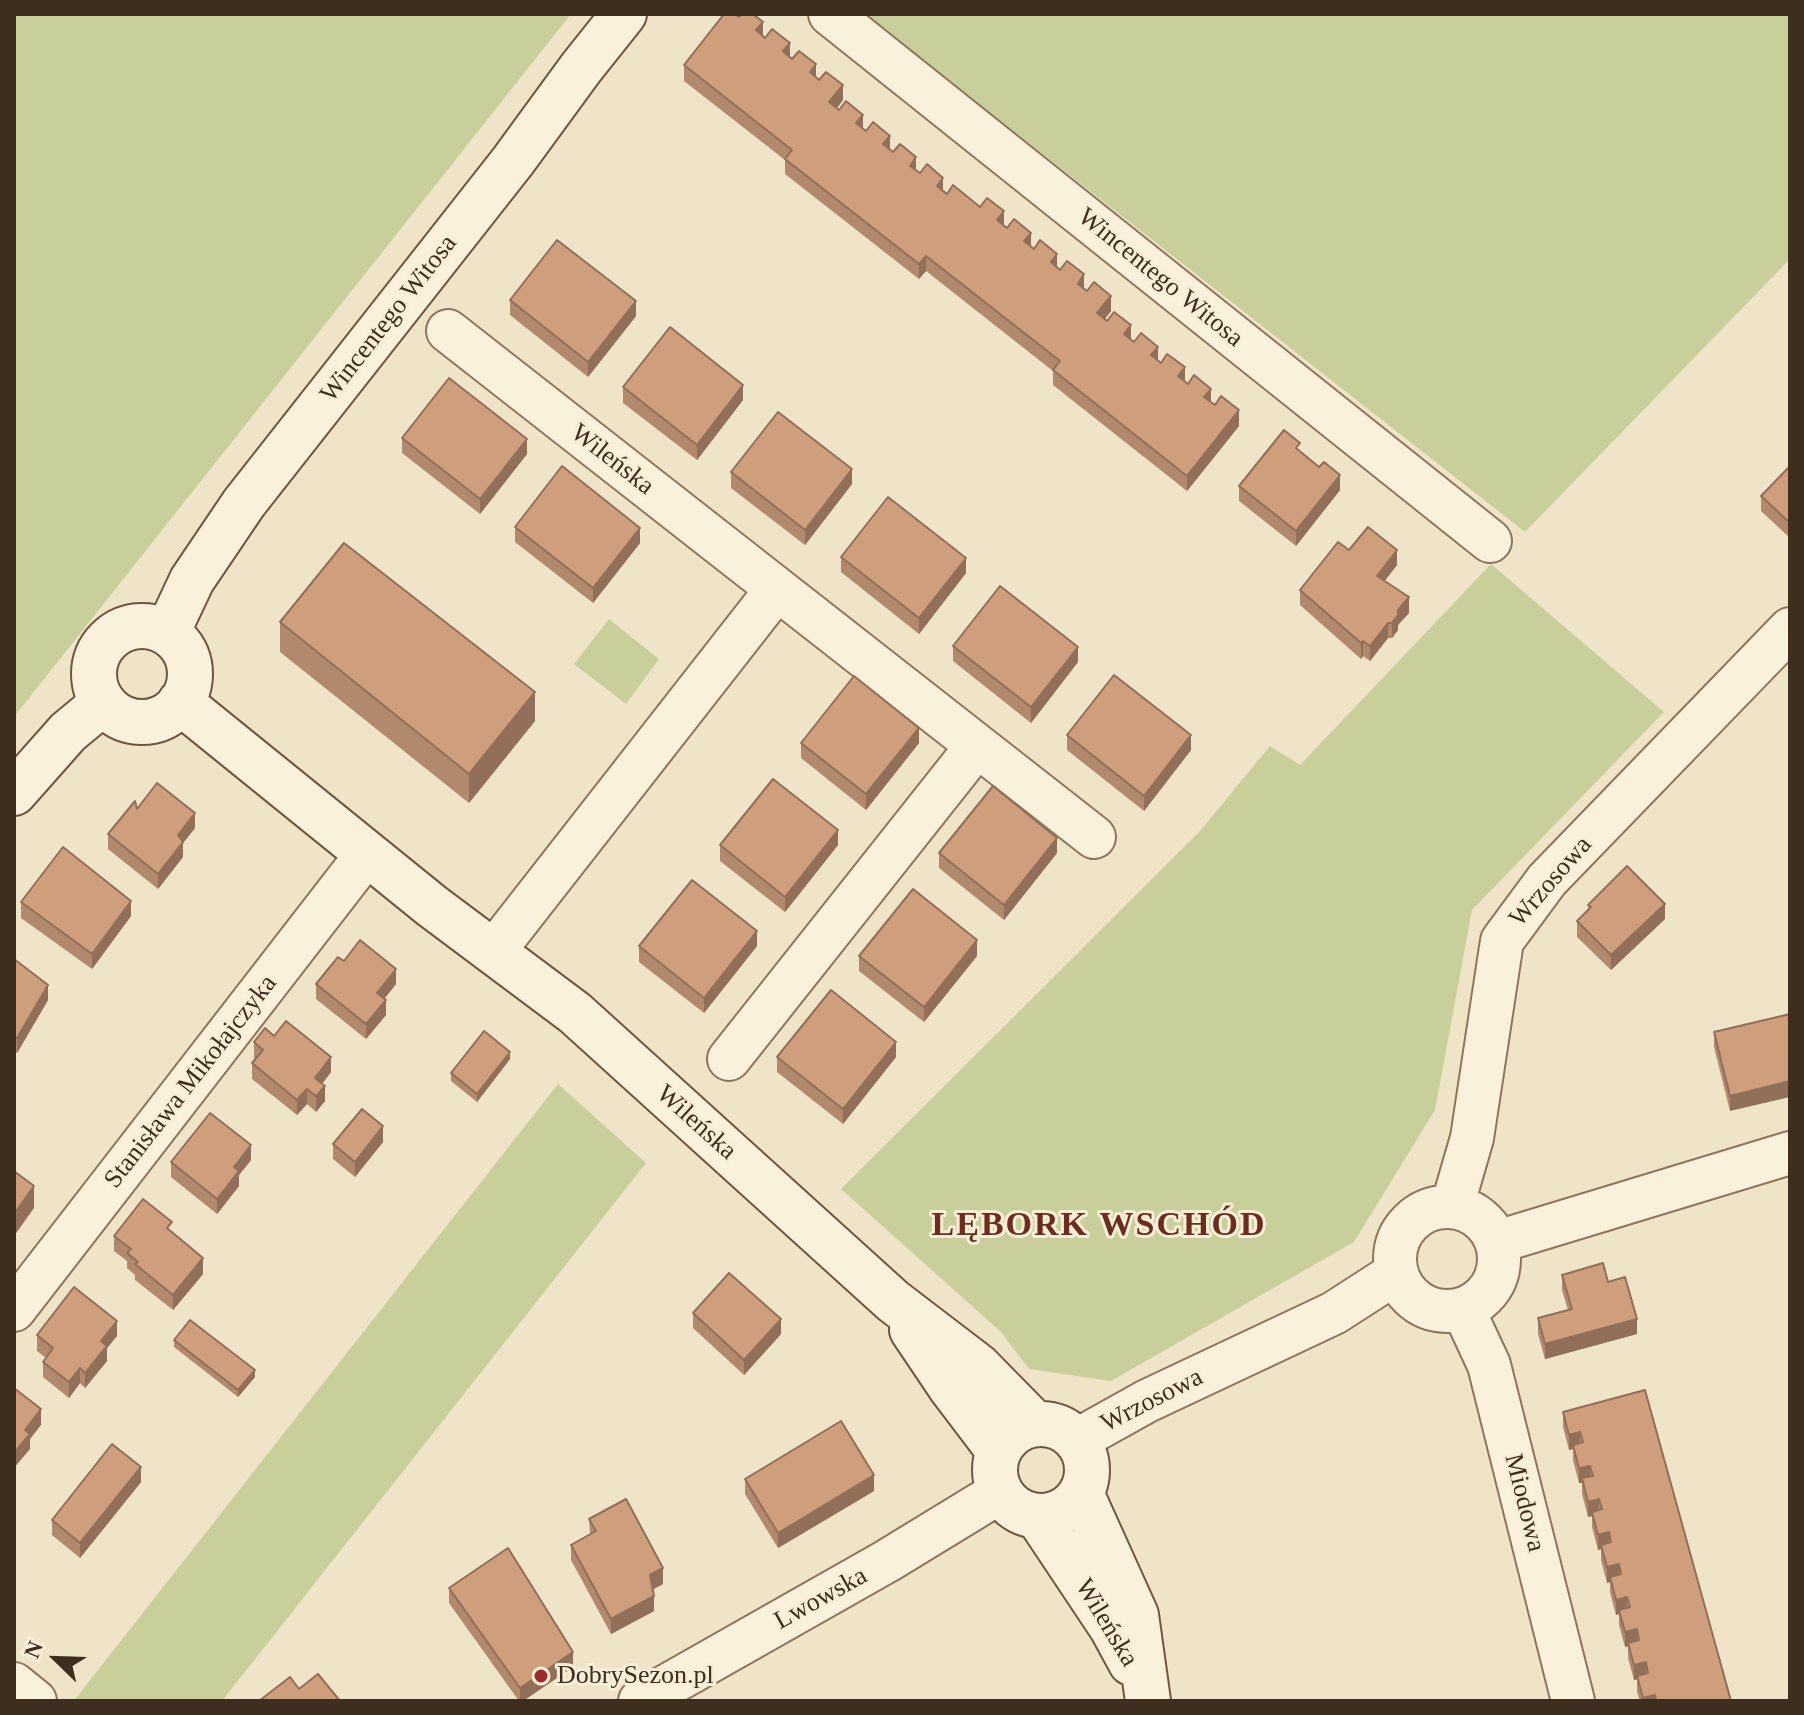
<!DOCTYPE html>
<meta charset="utf-8">
<style>
body{margin:0}
#map{position:relative;width:1804px;height:1715px;overflow:hidden;background:#f0e4c8;font-family:"Times New Roman",serif}
canvas{display:block}
.frame{position:absolute;inset:0;border:16px solid #3d2e20;pointer-events:none}
.north{position:absolute;left:16px;top:1619px;width:80px;height:80px;-webkit-text-stroke:6px #f7eed8;paint-order:stroke;rotate:293deg;font-size:22px;font-weight:700;line-height:32px;text-align:center;color:#3d2e20}
.north::after{content:'';display:block;margin:auto;width:28px;height:36px;background:#3d2e20;clip-path:polygon(50% 0,100% 100%,50% 72%,0 100%)}
</style>
<div id="map">
<canvas width="1804" height="1715"></canvas>
<div class="frame"></div>
<div class="north">N</div>
</div>
<script>
const ctx = document.querySelector('canvas').getContext('2d');
ctx.lineJoin = 'round';
function paint(path, color) {
  ctx.fillStyle = color;
  ctx.fill(path, 'evenodd');
}
function stroke(path, color, width, dash) {
  ctx.strokeStyle = color;
  ctx.lineWidth = width;
  ctx.lineCap = dash ? 'butt' : 'round';
  ctx.setLineDash(dash || []);
  ctx.stroke(path);
}
function drawText(font, color, halo, rows, align = 'center') {
  ctx.font = font + ' "Times New Roman",serif';
  ctx.lineWidth = 6;
  ctx.setLineDash([]);
  ctx.textBaseline = 'middle';
  ctx.strokeStyle = halo;
  ctx.fillStyle = color;
  for (const [text, x, y, turn = 0] of rows) {
    ctx.save();
    ctx.translate(x, y);
    ctx.rotate((+turn || 0) * Math.PI / 180);
    ctx.textAlign = isNaN(turn) ? turn : align;
    if (halo) ctx.strokeText(text, 0, 0);
    ctx.fillText(text, 0, 0);
    ctx.restore();
  }
}
paint(new Path2D(`
 M14,14H571L14,717Z
 M864,14H1790V259L1525,532Z
 M1491,564L1664,712L1472,910L1435,1110L1354,1242L1111,1381L1029,1369L1001,1332L841,1189L1200,831L1270,746L1300,765Z
 M609,619L659,659L626,704L574,664Z
 M558,1084L646,1163L222,1701H80L76,1698Z`), '#c9cf9b');
const street = new Path2D(`
 M830,14L1490,541
 M448,331L1094,837
 M494,951L777,589
 M729,1059L977,746
 M1395 1259a52 52 0 1 1 104 0a52 52 0 1 1-104 0Z
 M1452,1207L1472,1138L1502,941L1547,880L1790,629
 M1497,1242L1790,1153
 M1463,1309L1489,1365L1573,1701
 M14,1310L367,854
 M1077,1440L1147,1401L1334,1313L1396,1273
 M14,1684L35,1701
 M640,1701L887,1561L1000,1492`);
const secondary = new Path2D(`
 M94 674a48 48 0 1 1 96 0a48 48 0 1 1-96 0Z
 M167,633L192,580L244,503L513,161L581,68L624,14
 M180,702L432,906L575,1013L893,1301L978,1366L1035,1424
 M14,793L68,732L103,703
 M912,1330L951,1388L998,1450
 M995 1470a46 46 0 1 1 92 0a46 46 0 1 1-92 0Z
 M1081,1493L1136,1615L1148,1701
 M1038,1517L1112,1628L1131,1663`);
stroke(street, '#8d765c', 46);
stroke(secondary, '#6f573f', 48);
stroke(street, '#faf1dc', 42);
stroke(secondary, '#faf1dc', 44);
paint(new Path2D(`
 M739,17L843,100L837,108L943,192L1004,226L1084,288L1111,311L1105,319L1211,402L1239,426L1187,491L1053,385V371L926,271L919,279L785,174V160L684,81V65Z
 M510,300L636,316L588,377L510,315Z
 M623,387L743,400L697,460L623,403Z
 M402,438L527,454L480,514L402,453Z
 M1300,452L1319,467L1340,490L1296,546L1239,501V486Z
 M1790,466V538L1761,511V496Z
 M731,472L852,484L805,545L731,488Z
 M515,527L640,543L593,603L515,542Z
 M1349,550L1397,565L1384,581L1409,613L1398,625V630L1392,638H1388L1370,661L1363,656L1361,659L1300,605V590Z
 M841,557L966,573L919,634L841,572Z
 M280,622L535,721L469,803L280,652Z
 M953,646L1078,662L1031,723L953,661Z
 M1067,735L1191,750L1144,811L1067,750Z
 M801,743H919L866,810L801,758Z
 M137,809L195,828L183,843V857L158,889L108,849V834Z
 M720,845H838L785,912L720,861Z
 M939,853H1057L1004,920L939,868Z
 M21,902L131,916L92,969L21,918Z
 M1588,905L1665,919L1611,970L1577,937V921L1588,909Z
 M639,946H757L704,1013L639,962Z
 M859,956H977L924,1022L859,971Z
 M14,959L48,1000L17,1053L14,1051Z
 M344,961L396,984L384,999L386,1015L366,1039L316,999V984Z
 M1790,1014L1730,1111L1714,1047V1032Z
 M274,1036L331,1072L322,1084L325,1101L316,1112L307,1104L297,1115L252,1079V1063L256,1059L254,1058V1042Z
 M777,1057H896L843,1124L777,1072Z
 M510,1059L477,1102L451,1081V1073Z
 M383,1142L355,1177L333,1159V1144Z
 M251,1160L239,1175V1186L217,1214L171,1177V1162Z
 M172,1232L203,1274L173,1310L135,1280V1275L127,1268V1261L114,1251V1236Z
 M1562,1275L1608,1282L1637,1334L1545,1359L1538,1334V1318L1568,1310L1562,1290Z
 M693,1313L781,1334L744,1375L693,1328Z
 M37,1335L117,1336L107,1348V1361L85,1388L80,1383L69,1398L43,1377V1362L46,1358L37,1351Z
 M174,1340L255,1377L238,1397L174,1347Z
 M1645,1390L1731,1701H1640L1637,1692V1679L1634,1680L1628,1658V1646L1625,1647L1619,1625V1614L1616,1615L1610,1592V1582L1607,1583L1601,1560V1549L1598,1550L1592,1527V1516L1588,1517L1582,1494V1483H1579L1573,1460V1449L1569,1450L1563,1427V1412Z
 M745,1479L874,1491L778,1548L745,1494Z
 M141,1482L80,1558L52,1535V1520Z
 M589,1519L663,1584L653,1589L654,1611L611,1634L571,1560V1545L590,1535Z
 M449,1588L573,1667L523,1701H519L449,1603Z`), '#b2896c');
paint(new Path2D(`
 M763,22V37L756,30Z
 M790,43V58L783,51Z
 M816,64V79L810,72Z
 M843,85V100L829,118V102Z
 M863,115V130L856,123Z
 M890,136V151L883,144Z
 M916,157V172L910,166Z
 M943,178V193L937,186Z
 M1004,211V227L997,220Z
 M1031,233V248L1024,241Z
 M1057,254V269L1051,262Z
 M926,256V271L919,279V264Z
 M1084,274V290L1078,284Z
 M1111,296V311L1097,328V313Z
 M636,301V316L588,377V362Z
 M1131,325V341L1124,334Z
 M1158,347V362L1151,355Z
 M1185,367V383L1178,376Z
 M743,385V400L697,460V445Z
 M1211,389V404L1204,397Z
 M1239,410V426L1187,491V476Z
 M527,439V454L480,514V499Z
 M852,469V484L805,545V530Z
 M1340,475V490L1296,546V531Z
 M640,528V543L593,603V588Z
 M1397,550V565L1377,591V576Z
 M966,558V573L919,634V618Z
 M1409,597V613L1398,625V630L1392,638V623L1398,610Z
 M1388,623V638L1370,661V646Z
 M1363,641V656L1361,659V643Z
 M1078,647V662L1031,723V707Z
 M535,692V721L469,803V774Z
 M919,728V743L866,810V794Z
 M1191,735V750L1144,811V796Z
 M195,813V828L183,843V857L158,889V874L178,835Z
 M838,830V845L785,912V897Z
 M1057,838V853L1004,920V905Z
 M131,901V916L92,969V954Z
 M1665,904V919L1611,970V955Z
 M757,931V946L704,1013V998Z
 M977,940V956L924,1022V1007Z
 M396,969V984L377,1008V993Z
 M48,985V1000L17,1053V1038Z
 M386,1000V1015L366,1039V1024Z
 M896,1042V1057L843,1124V1109Z
 M510,1052V1059L477,1102V1094Z
 M331,1057V1072L315,1093V1078Z
 M1790,1081V1097L1730,1111V1096Z
 M325,1086V1101L316,1112V1096Z
 M307,1089V1104L297,1115V1100Z
 M383,1126V1142L355,1177V1162Z
 M251,1145V1160L239,1175V1186L217,1214V1199L234,1167Z
 M34,1186V1208L14,1236V1214Z
 M203,1258V1274L173,1310V1295Z
 M781,1319V1334L744,1375V1360Z
 M1637,1319V1334L1545,1359V1344Z
 M117,1321V1336L107,1348V1361L85,1388V1373L101,1341Z
 M80,1368V1383L69,1398V1382Z
 M255,1370V1377L238,1397V1390Z
 M41,1409V1425L30,1439V1449L14,1468V1453L25,1430Z
 M1580,1432V1447L1573,1445V1449L1569,1450V1435Z
 M1590,1466V1481L1582,1478V1483H1579V1468Z
 M141,1467V1482L80,1558V1543Z
 M874,1475V1491L778,1548V1533Z
 M1599,1499V1514L1592,1512V1516L1588,1517V1502Z
 M1609,1532V1547L1601,1545V1549L1598,1550V1535Z
 M1619,1564V1580L1610,1577V1582L1607,1583V1567Z
 M663,1568V1584L650,1591V1575Z
 M654,1596V1611L611,1634V1619Z
 M1627,1597V1612L1619,1610V1614L1616,1615V1600Z
 M1637,1629V1644L1625,1647V1632Z
 M573,1652V1667L523,1701H520V1688Z
 M1646,1662V1677L1634,1680V1665Z
 M1655,1695V1701H1643V1698Z`), '#916f58');
const building = new Path2D(`
 M724,14H735L739,17L741,14H753L763,22L756,30L765,38L772,29L790,43L783,51L792,59L799,51L816,64L810,72L819,80L826,72L843,85L829,102L839,110L846,101L863,115L856,123L866,131L873,122L890,136L883,144L893,152L900,144L916,157L910,166L920,173L927,164L943,178L937,186L947,194L953,185L980,207L987,198L1004,211L997,220L1007,228L1014,219L1031,233L1024,241L1034,249L1040,240L1057,254L1051,262L1060,270L1067,261L1084,274L1078,284L1087,291L1094,282L1111,296L1097,313L1107,321L1114,312L1131,325L1124,334L1134,342L1141,333L1158,347L1151,355L1161,363L1167,354L1185,367L1178,376L1188,384L1194,375L1211,389L1204,397L1215,405L1221,396L1239,410L1187,476L1053,370L1060,361L926,256L919,264L785,159L792,150L684,65Z
 M557,240L636,301L588,362L510,300Z
 M670,327L743,385L697,445L623,387Z
 M449,378L527,439L480,499L402,438Z
 M778,412L852,469L805,530L731,472Z
 M1284,430L1300,443L1296,448L1319,467L1324,462L1340,475L1296,531L1239,486Z
 M562,466L640,528L593,588L515,527Z
 M1790,466V523L1761,496Z
 M888,497L966,558L919,618L841,557Z
 M1368,527L1397,550L1377,576L1409,597L1398,610V615L1392,623H1388L1370,646L1363,641L1361,643L1300,590L1338,542L1349,550Z
 M344,543L535,692L469,774L280,622Z
 M1000,586L1078,647L1031,707L953,646Z
 M1114,675L1191,735L1144,796L1067,735Z
 M854,676L919,728L866,794L801,743Z
 M773,779L838,830L785,897L720,845Z
 M157,783L195,813L178,835L183,842L158,874L108,834L135,801L137,809Z
 M993,786L1057,838L1004,905L939,853Z
 M63,847L131,901L92,954L21,902Z
 M1627,866L1665,904L1611,955L1577,921L1591,907L1588,905Z
 M692,880L757,931L704,998L639,946Z
 M913,889L977,940L924,1007L859,956Z
 M360,940L396,969L377,993L386,1000L366,1024L316,984L338,957L344,961Z
 M14,959L48,985L17,1038L14,1036Z
 M831,990L896,1042L843,1109L777,1057Z
 M1790,1014V1081L1730,1096L1714,1032Z
 M286,1021L331,1057L315,1078L325,1086L316,1096L307,1089L297,1100L252,1063L263,1050L254,1042L265,1028L274,1036Z
 M484,1031L510,1052L477,1094L451,1073Z
 M362,1109L383,1126L355,1162L333,1144Z
 M210,1113L251,1145L234,1167L239,1171L217,1199L171,1162Z
 M14,1171L34,1186L14,1214Z
 M143,1199L172,1222L167,1228L203,1258L173,1295L135,1264L138,1262L127,1253L131,1249L114,1236Z
 M1603,1263L1608,1282L1625,1277L1637,1319L1545,1344L1538,1318L1572,1309L1562,1275Z
 M729,1273L781,1319L744,1360L693,1313Z
 M74,1287L117,1321L101,1341L107,1346L85,1373L80,1368L69,1382L43,1362L53,1348L37,1335Z
 M190,1320L255,1370L238,1390L174,1340Z
 M14,1388L41,1409L25,1430L30,1434L14,1453Z
 M1645,1390L1731,1701H1656L1655,1695L1643,1698L1637,1676L1648,1673L1646,1662L1634,1665L1628,1643L1639,1640L1637,1629L1625,1632L1619,1610L1630,1607L1627,1597L1616,1600L1610,1577L1621,1574L1619,1564L1607,1567L1601,1545L1611,1542L1609,1532L1598,1535L1592,1512L1602,1509L1599,1499L1588,1502L1582,1478L1593,1476L1590,1466L1579,1468L1573,1445L1583,1442L1580,1432L1569,1435L1563,1412Z
 M841,1421L874,1475L778,1533L745,1479Z
 M112,1444L141,1467L80,1543L52,1520Z
 M626,1499L663,1568L650,1575L654,1596L611,1619L571,1545L596,1531L589,1519Z
 M508,1548L573,1652L520,1688L449,1588Z
 M318,1674L340,1701H259L290,1677L299,1689Z`);
paint(building, '#cf9f7d');
stroke(building, '#916f58', 2);
for (const [x, y, r, color] of [
 [541,1676,8,"#9e2a2b"]
]) {
  const dot = new Path2D();
  dot.arc(x, y, r, 0, 2 * Math.PI);
  ctx.fillStyle = color;
  ctx.fill(dot);
  stroke(dot, '#f7eed8', 3);
}
drawText('26px', '#3d2e20', '#f7eed8', [
 ["Wincentego Witosa",1160,278,39],
 ["Wincentego Witosa",389,319,-52],
 ["Wileńska",612,460,38],
 ["Wrzosowa",1551,882,-49],
 ["Stanisława Mikołajczyka",191,1082,-52],
 ["Wileńska",696,1123,42],
 ["Wrzosowa",1152,1401,-27],
 ["Miodowa",1524,1503,76],
 ["Lwowska",821,1599,-29],
 ["Wileńska",1106,1623,59]
]);
drawText('26px', '#3d2e20', '#f7eed8', [
 ["DobrySezon.pl",557,1676]
], 'left');
ctx.letterSpacing = '2px';
drawText('bold 34px', '#6b2e1e', '#f7eed8', [
 ["LĘBORK WSCHÓD",1099,1226]
]);
ctx.letterSpacing = '0px';
</script>
